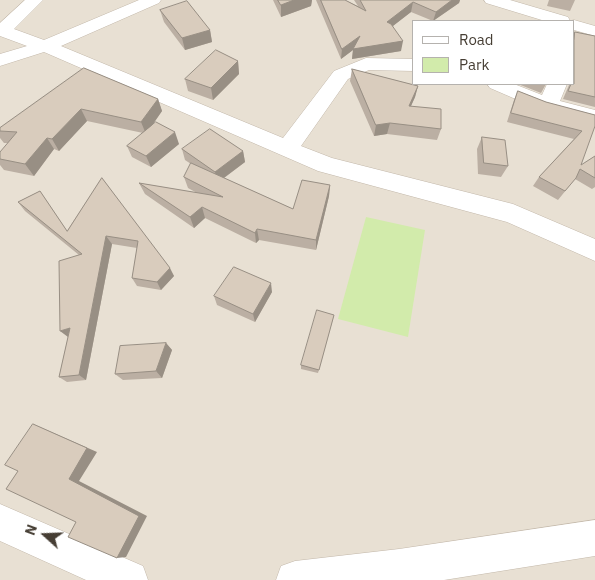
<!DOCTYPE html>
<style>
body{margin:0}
#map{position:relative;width:595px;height:580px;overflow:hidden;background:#f4eee5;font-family:"IBM Plex Sans",sans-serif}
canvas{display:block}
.legend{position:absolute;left:412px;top:20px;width:162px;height:65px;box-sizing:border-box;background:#fff;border:1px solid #b5b2ae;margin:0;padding:6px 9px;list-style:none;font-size:15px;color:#463e34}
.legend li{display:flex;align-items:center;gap:10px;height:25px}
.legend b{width:25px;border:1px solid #b5b2ae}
.north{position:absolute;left:20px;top:510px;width:50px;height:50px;-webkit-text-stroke:4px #fff;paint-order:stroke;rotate:290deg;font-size:14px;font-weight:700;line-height:20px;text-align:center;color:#463e34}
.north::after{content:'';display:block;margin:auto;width:18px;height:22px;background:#463e34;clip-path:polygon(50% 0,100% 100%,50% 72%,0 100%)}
</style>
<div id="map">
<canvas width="595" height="580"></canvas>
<ul class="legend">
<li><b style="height:6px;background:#fff"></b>Road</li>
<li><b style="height:14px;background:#d2ebab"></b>Park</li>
</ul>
<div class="north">N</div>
</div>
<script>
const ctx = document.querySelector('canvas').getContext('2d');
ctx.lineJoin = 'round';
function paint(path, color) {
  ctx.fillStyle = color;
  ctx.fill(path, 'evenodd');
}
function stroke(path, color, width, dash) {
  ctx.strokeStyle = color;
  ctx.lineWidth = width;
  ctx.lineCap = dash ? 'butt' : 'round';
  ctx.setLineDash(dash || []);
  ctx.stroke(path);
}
paint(new Path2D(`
 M0,0H595V580H0ZM414,21H574V84H414Z`), '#e8e0d3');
paint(new Path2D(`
 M366,217L425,230L408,337L338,319Z`), '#d2ebab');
const minor = new Path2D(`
 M25,0H43L14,29L44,40L139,0H161L159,3L61,46L283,138L334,71L366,58L414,59V71L369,70L348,79L301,146L332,158L513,204L595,239V261L507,222L318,171L44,52L0,66V54L27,46L0,36V23Z
 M484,0H510L568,17L570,21L574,20L595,26V36L574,30V21H545L486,3Z
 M487,84H514L542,95L547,84H567L560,101L595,110V124L541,110L490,88Z
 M0,504L143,566L148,580H86L0,541Z
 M595,520V556L444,580H276L281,566L295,561L399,549Z`);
stroke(minor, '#c3b8aa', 1);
paint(minor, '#fff');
paint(new Path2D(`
 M273,0H312L311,6L281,17Z
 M316,0H345L358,6L354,0H460L459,3L433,21L411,12L393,26L401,51L352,59L353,50L341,59Z
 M549,0H575L570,11L547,6Z
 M160,10L210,30L212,42L185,50L164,22Z
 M575,32L595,36V107L563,99L569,85L568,84H574V34Z
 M238,61L239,74L213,100L188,91L185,79Z
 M84,68L158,99L162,111L151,127L179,144L151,167L132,157L127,146L143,133L87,121L59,151L54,149L34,176L4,170L0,165V159L8,143H4L0,138V128Z
 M352,69L418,86L415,97L411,106L441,129L437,140L387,134L374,136L350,81Z
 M518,84H546L541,93Z
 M518,91L546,102L595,115L581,165L595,156V187L592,189L575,179L558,200L533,186L539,177L574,139L507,122L514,100Z
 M482,137L508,166L501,177L478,174L477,149Z
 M182,149L243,151L245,162L224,178L293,209L330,185L329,196L316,250L259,240L256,243L205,218L194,228L145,194L139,183L197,193L188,188L184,177L191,164L185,160Z
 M102,178L174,276L161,290L137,286L132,278L137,248L112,244L86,380L67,382L59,377L68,337L79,255L25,211L18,202L40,191L67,231Z
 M272,292L255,322L217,305L214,296Z
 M334,315L318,373L301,369V365Z
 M166,343L172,350L162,378L123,380L115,374Z`), '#bbafa3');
paint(new Path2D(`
 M294,0H312L311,6L281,17V5Z
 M452,0H460L459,3L433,21L436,12Z
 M413,2L411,12L385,32L387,22Z
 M210,30L212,42L185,50L182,38Z
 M360,36L403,41L401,51L352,59L353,50L341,59L342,49Z
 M238,61L239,74L213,100L211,88Z
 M418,86L415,97L406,117L409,106Z
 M158,99L162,111L146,134L141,122Z
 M81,109L87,121L59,151L52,139Z
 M390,123L387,134L374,136L376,125Z
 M175,132L179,144L151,167L146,156Z
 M47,138L54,149L34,176L25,164Z
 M243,151L245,162L217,183L215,172Z
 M330,185L329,196L316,250V240Z
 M202,207L205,218L194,228L190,217Z
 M257,229L259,240L256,243L255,233Z
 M106,236L112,244L86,380L79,375Z
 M170,268L174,276L161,290L157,282Z
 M271,283L272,292L255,322L253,314Z
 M70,328L68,337L60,331Z
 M166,343L172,350L162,378L156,371Z
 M33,424L97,452L79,481L147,516L126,557L117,558L69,479Z`), '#988f84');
const building = new Path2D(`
 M278,0H294L281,5Z
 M321,0H345L366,11L360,0H452L436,12L413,2L387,22L391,24L403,41L353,49L360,36L342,49Z
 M187,1L210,30L182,38L160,10Z
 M575,32L595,36V97L568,91L571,84H574V41Z
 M216,50L238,61L211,88L185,79Z
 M84,68L158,99L141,122L81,109L52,139L47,138L25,164L0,159V152L17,132L0,131V128Z
 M352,69L418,86L409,106L441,109V129L390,123L376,125Z
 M518,91L546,102L595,115V126L581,165L595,156V178L580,169L576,178L565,191L539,177L582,131L511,113Z
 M156,122L175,132L146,156L127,146Z
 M210,129L243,151L215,172L182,149Z
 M482,137L505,140L508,166L484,163Z
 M191,163L293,209L302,180L330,185L316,240L257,229L255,233L202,207L190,217L139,183L223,197L184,177Z
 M102,178L170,268L157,282L132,278L138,241L106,236L79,375L59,377L70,328L60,331L59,261L82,254L18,202L40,191L67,231Z
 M234,267L271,283L253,314L214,296Z
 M317,310L334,315L319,370L301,365Z
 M166,343L156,371L115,374L120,346Z
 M33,424L87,448L69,479L139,516L117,558L68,537L76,522L6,489L18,471L5,465Z`);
paint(building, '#d9ccbd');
stroke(building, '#988f84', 1);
</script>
